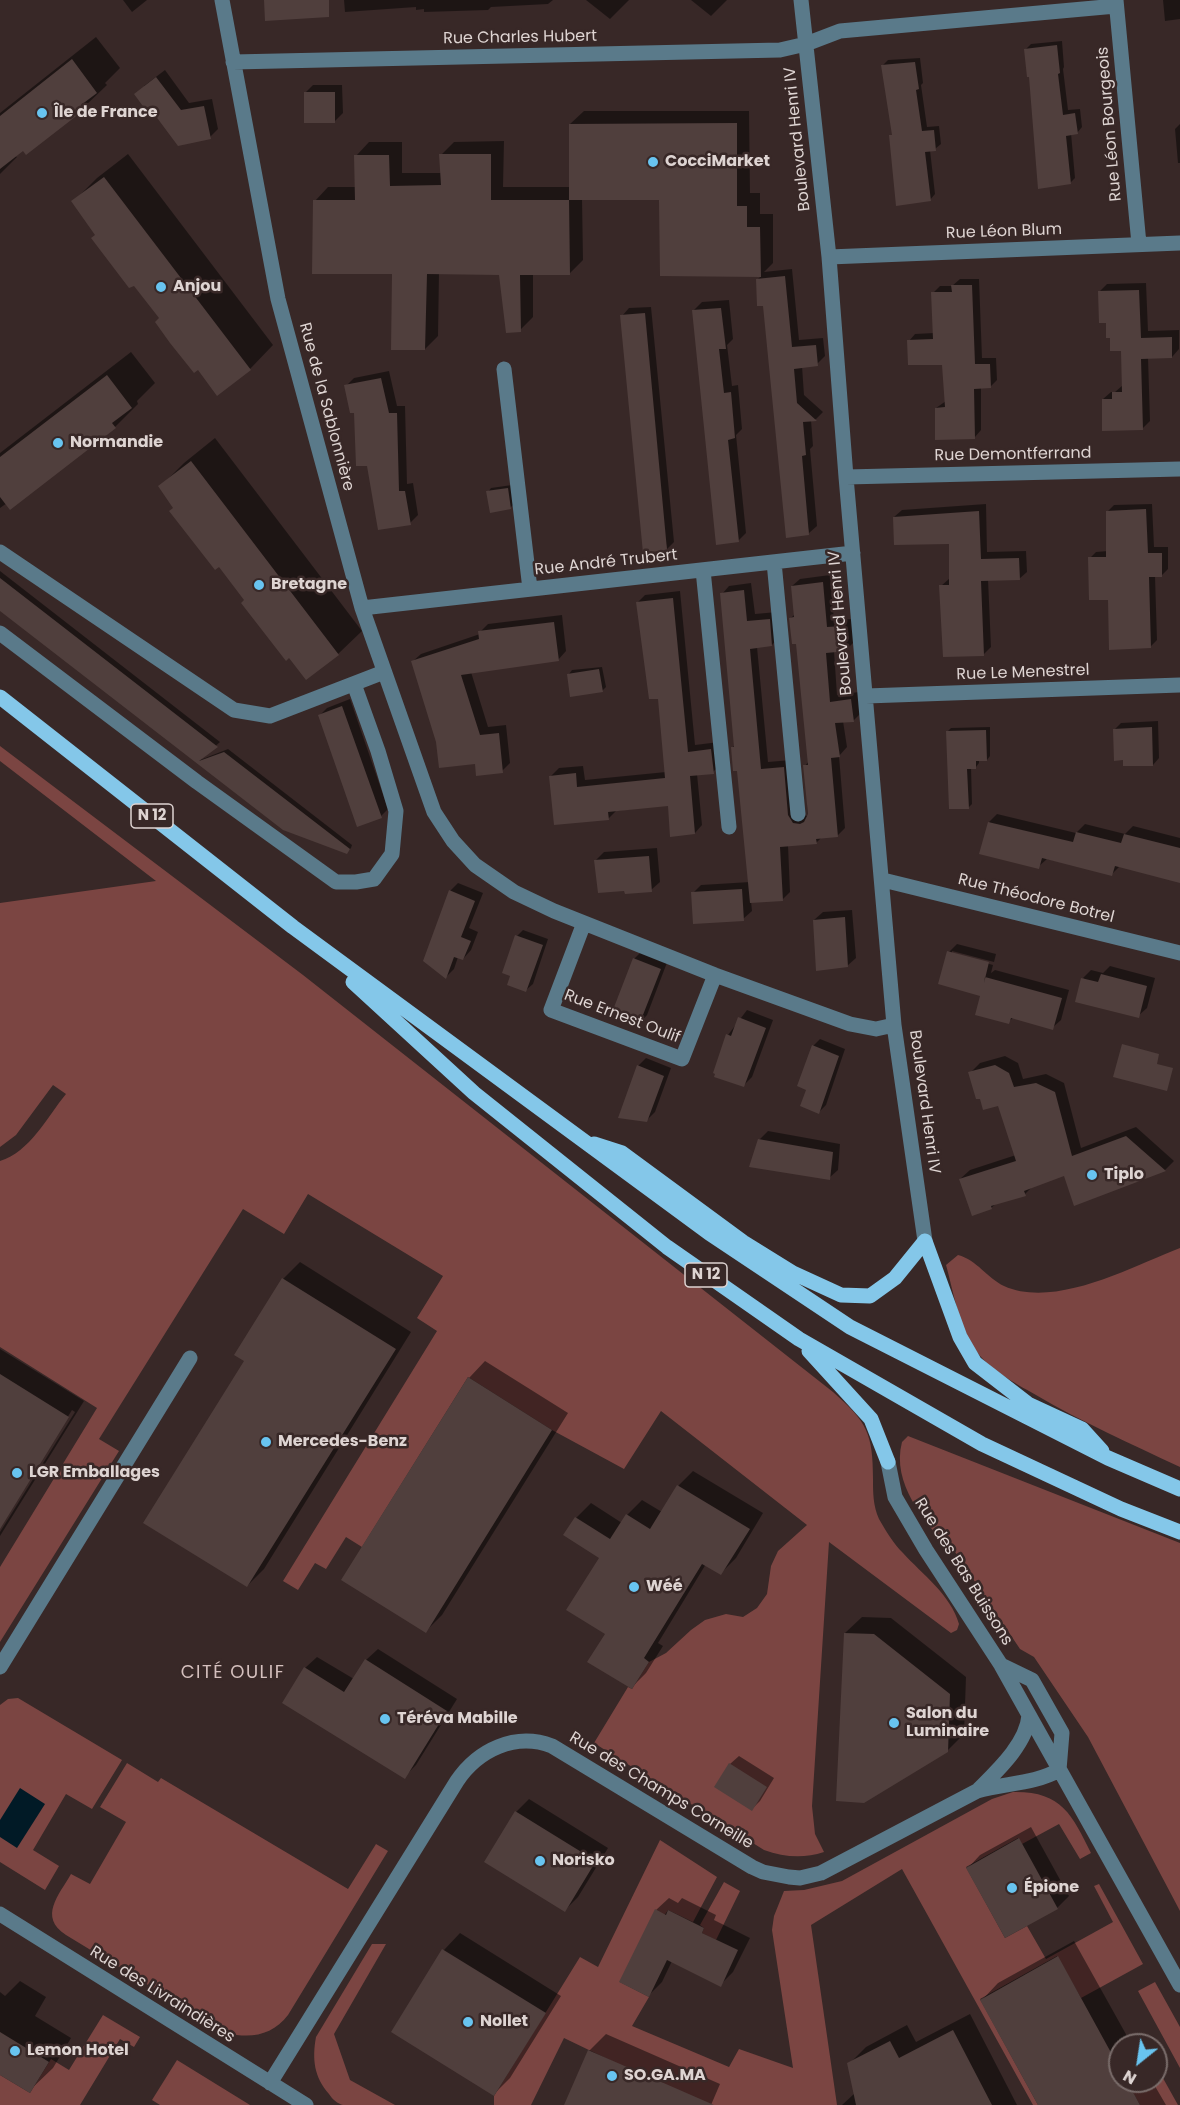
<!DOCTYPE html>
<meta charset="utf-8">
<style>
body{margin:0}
#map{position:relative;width:1180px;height:2105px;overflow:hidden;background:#382827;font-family:Poppins,sans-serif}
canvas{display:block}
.north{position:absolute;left:1108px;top:2033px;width:60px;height:60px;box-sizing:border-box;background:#382827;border:2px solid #7a6d6b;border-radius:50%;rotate:210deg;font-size:16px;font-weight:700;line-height:24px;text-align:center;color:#ded4d2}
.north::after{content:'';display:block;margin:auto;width:21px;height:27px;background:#68c4f0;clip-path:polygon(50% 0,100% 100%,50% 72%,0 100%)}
</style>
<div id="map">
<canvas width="1180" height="2105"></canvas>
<div class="north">N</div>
</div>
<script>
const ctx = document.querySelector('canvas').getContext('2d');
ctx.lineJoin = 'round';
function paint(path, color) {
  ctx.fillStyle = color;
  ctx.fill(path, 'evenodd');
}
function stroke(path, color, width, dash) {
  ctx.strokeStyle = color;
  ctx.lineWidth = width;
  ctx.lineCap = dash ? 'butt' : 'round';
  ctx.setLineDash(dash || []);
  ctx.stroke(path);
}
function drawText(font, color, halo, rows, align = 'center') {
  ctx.font = font + ' Poppins,sans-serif';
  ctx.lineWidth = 5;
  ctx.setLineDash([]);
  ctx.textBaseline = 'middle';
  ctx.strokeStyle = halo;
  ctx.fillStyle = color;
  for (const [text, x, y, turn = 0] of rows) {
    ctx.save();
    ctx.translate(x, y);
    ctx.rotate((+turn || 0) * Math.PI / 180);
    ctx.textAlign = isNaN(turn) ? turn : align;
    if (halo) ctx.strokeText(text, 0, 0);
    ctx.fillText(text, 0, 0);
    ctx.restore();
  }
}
paint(new Path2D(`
 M0,746L303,975L833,1392C867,1422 873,1433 873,1479C873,1492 873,1506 879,1519C886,1531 893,1543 903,1553C922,1574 951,1595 959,1624L957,1630L951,1633L829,1542L812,1806L815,1834L824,1852C803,1859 784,1857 764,1850L594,1743L628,1687L632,1689L649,1662L666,1653L691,1630L705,1620L726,1614L743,1617L757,1608L767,1594L771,1566L778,1551L807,1525L661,1411L624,1469L552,1430L468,1377L362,1547L346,1537L326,1569L315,1563L298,1590L283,1581L437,1331L417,1318L443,1276L308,1194L284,1234L243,1209L99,1439L119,1451L0,1642V1567L97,1408L0,1347V1161C30,1152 47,1117 66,1094L53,1085L16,1135L0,1147V903L156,881L0,761Z
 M1180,1248V1467C1131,1444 1082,1422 1036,1395C1013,1382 988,1369 974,1348C959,1326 953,1290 946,1265L958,1255C977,1260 987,1278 1004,1286C1055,1309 1131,1267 1180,1248Z
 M908,1436L1180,1543V1911L1088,1737L1034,1657L1020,1649L953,1549L949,1550C925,1521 891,1484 902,1442Z
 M18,1698L122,1760L92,1809L66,1794L33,1850L59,1866L45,1890L0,1862V1705L8,1699Z
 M127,1763L158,1782L161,1778L348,1889L376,1844L388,1851L288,2015C273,2035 251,2039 227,2033L66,1935C38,1917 59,1895 71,1874L90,1884L126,1822L100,1807Z
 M1013,1792C1061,1791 1072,1814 1091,1853L1080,1859L1059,1824L1022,1844L1018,1838L966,1867L1005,1938L1027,1926L1046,1959L1113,1922L1094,1886L1099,1884L1143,1964L1081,1998L1057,1956L980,1999L1038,2105H1033L902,1869L811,1925L837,2105H703L564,2038L531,2105H494V2096L580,1957L598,1967L660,1840L717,1877L693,1922L668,1910L620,1982L649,1997L632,2026L729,2067L739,2049L793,2068L772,1930L774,1916L784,1891L804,1890L842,1881L992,1799Z
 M724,1882L740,1891L716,1940L702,1933L704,1928L700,1925Z
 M372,1944H386L334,2034L350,2080L395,2105C379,2105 360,2105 343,2105C338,2104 332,2099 329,2094C314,2077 312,2059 316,2037Z
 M1155,1982L1180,2027V2068L1138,1991Z
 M103,2015L140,2037L134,2047L120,2039L80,2105H0V2075L30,2093L51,2059L69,2070Z
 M177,2060L250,2105H160L152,2100Z
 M1159,2071L1178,2105H1140L1130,2087L1141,2081H1156V2073Z`), '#7b4542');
paint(new Path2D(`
 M20,1788L45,1804L17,1848L0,1837V1820Z`), '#011a26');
paint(new Path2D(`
 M123,0H147L132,12Z
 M344,0H553L548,4L491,7L488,10L424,12V9L416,10V7L345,12Z
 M586,0H629L610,19Z
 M691,0H727L711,16Z
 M1163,0H1180V19L1165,21Z
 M96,37L120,68L105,83L107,85L83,108L27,153L23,149L15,156L17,157L0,174V113Z
 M1062,41L1064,67L1063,69L1068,110L1080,109L1082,127L1077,133H1071L1075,178L1070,183L1030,75L1026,49L1031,44Z
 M920,58L923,83L921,85L927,127L939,126L941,144L935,149L930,150L935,194L930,200L891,136L894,133L883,65L888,60Z
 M165,70L189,103L212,99L218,129L210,137L144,86Z
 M313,85H342L343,113L335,121L305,93Z
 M584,111H749L750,193H760V214H773V263L764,272L792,269L799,340L823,338L825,356L817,364L802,366L804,395L823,412L816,419L811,420L813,446L810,449L817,526L809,533L765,304L758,279L761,276L661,274L660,198H582L583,260L569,274L533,273V317L520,330L501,273H439L438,336L425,349L394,273L315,201L328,187H356V156L369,142H402V173H441V155L454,142L504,141L503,187H571L570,124Z
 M1180,124V163H1178L1175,129Z
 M128,154L273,345L250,369L160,318L73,202L97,178Z
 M960,279H979L982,358H996L997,380L990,387H981V430L975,437L936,408L946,401L943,363L909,341L915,334L934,333L933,293L940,286H952Z
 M1146,283L1148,331L1179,330V349L1172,357H1148L1150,421L1142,429L1103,399L1111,392H1115L1123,385L1122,350L1111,337L1100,291L1107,284Z
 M729,300L733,339L727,345L732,386L738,385L742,429L736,435L746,533L738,541L694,310L702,302Z
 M651,307L674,542L667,549L622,316L629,308Z
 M131,352L155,383L137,401L138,404L115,427L0,508V453Z
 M389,371L397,406H405L407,484L413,483L418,515L410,523L368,464L356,411L346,386L354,378Z
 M215,438L362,631L338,654L246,600L160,487L184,463Z
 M512,485L514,504L510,508L488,492L491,488Z
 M986,504L987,552L1026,551L1027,572L1019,579H988L991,647L983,655L941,586L950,578V542L894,517L902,510Z
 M1152,504L1154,547H1168V569L1162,575L1155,576L1157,640L1150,647L1090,558L1096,552L1108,551L1107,512L1114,505Z
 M0,571L220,742L200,760L228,749L352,845L351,848L347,852L284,828L0,609Z
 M830,575L834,620L852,619L854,642L846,650L834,651L837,695L859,692L861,713L853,721H843L847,747L839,756L845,828L838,835L822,837L816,843L788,845L790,892L782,900L751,901L752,911L743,919L693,893L701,885L750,882L738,769L732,748L735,745L722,594L729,586L751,583L755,614L777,612L779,637L772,645L757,647L768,762L791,760L801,815L808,816L805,766L809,761L798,642L791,618L795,614L792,586L800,579Z
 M680,591L695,745L719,742L721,764L713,772L697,774L702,825L695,833L669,804L616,811L608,819L551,776L559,768L583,766L585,780L666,772L659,697L638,602L645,595Z
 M562,615L566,651L558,660L471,672L488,727L506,725L510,763L502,771L438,742L412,662L421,654L480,634V632L488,624Z
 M602,667L606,687L602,691L569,674L572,670Z
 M350,699L388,809L381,816L320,715L327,708Z
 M1158,721L1159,758L1153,765L1124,759L1114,730L1121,723Z
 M990,727V756L987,760H979V763L976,767H971L972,804L968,808L947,732L951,728Z
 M997,814L1076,833L1085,824L1125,834L1133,826L1180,838V882L1120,866L1112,874L1047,859L1038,867L989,822Z
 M657,848L660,882L651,890L596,860L604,852Z
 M458,883L483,893L469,928L478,932L471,950L463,959L458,957L454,969L446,977L450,891Z
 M852,910L856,958L847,966L814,920L823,912Z
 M523,930L548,939L533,984L526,990L512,976L517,936Z
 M957,944L996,954L994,962L952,951V954L993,965L991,973L995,970L1069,990L1061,1020L1052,1028L1013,1018L1008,1022L982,995L949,952Z
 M642,951L668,960L647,1015L639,1024L634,959Z
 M1110,966L1155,978L1147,1008L1138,1016L1083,978L1091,970L1103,973Z
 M747,1010L773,1020L752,1077L744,1085L714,1072L728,1035Z
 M820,1039L845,1049L826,1105L819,1112L807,1089L813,1046Z
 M1005,1056L1018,1063L1023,1079L1046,1074L1064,1083L1081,1148L1136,1127L1174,1161L1165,1170L1075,1204L1065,1174L1033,1186L1025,1194L997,1203L991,1208L960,1179L970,1170L1016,1155L999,1104L970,1073L980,1063Z
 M646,1058L671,1068L655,1112L647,1120L638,1066Z
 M768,1131L840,1144L838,1170L829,1178L759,1140Z
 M300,1262L411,1332L264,1569L247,1586L246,1360L283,1279Z
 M0,1349L84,1401L0,1536V1532L75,1412L72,1410L0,1526Z
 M485,1361L568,1413L442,1615L426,1631L469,1378Z
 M693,1471L763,1513L736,1558L721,1573L706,1564L658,1643L663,1646L646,1673L631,1688L607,1633L601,1557L576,1518L591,1503L622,1523L627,1515L642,1500L662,1512L679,1485Z
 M862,1617L891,1618L966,1677L964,1734L947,1751L845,1633Z
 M378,1649L457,1699L416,1765L404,1777L305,1668L317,1657L354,1679L366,1660Z
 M739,1756L774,1778L760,1801L752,1809L730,1764Z
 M529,1799L608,1848L578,1897L565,1910L516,1812Z
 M1031,1827L1069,1896L1057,1908L968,1868L980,1855Z
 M669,1898L678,1903L682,1898L716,1915L714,1920L750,1938L733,1972L720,1985L672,1961L662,1982L649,1995L656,1910Z
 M460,1933L561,1996L510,2078L494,2094L393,2032L444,1950Z
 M1074,1941L1132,2045H1120V2081H1152L1166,2105H1040L982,2000L998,1983Z
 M20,1981L46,1997L35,2016L71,2038L53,2068L29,2091L0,2073V1992L5,1996Z
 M970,2014L1017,2105H842L855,2093L849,2064L866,2047L907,2025L916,2042Z
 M606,2034L720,2084L711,2105H566L589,2051Z`), '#0007');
paint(new Path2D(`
 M264,0H329V17L265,21Z
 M1057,45L1060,73L1058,74L1063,115L1075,113L1078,134L1066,136L1071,184L1038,189L1029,77H1027L1024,49Z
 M72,59L97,93L81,105L84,110L26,155L23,151L0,169V116Z
 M915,62L919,89L916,90L922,131L934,130L936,151L925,152L931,201L896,206L889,135H892L881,65Z
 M156,77L181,110L204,106L211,139L178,146L149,107L145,109L134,94Z
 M304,92H335V123H304Z
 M737,123V206H747V227H760L761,277L660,276L659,200H569L570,275H520L521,332L506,333L499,275L427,274L425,350H391L392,274H312L313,200H355L354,155H389L390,186L441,185L439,154H491V200H569V124Z
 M104,177L251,370L217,396L198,370L194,373L170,343L155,322L159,318L134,286L129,288L91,238L95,235L71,201Z
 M785,276L792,347L816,345L818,366L794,369L797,403L817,421L803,422L806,455L802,456L809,535L786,538L763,306H757L756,279Z
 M951,285H972L975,364H990L991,388L974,389L975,439L935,440V408L945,407L942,365H908L907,340L933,339L931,292H952Z
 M1139,290L1141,338L1172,337V358L1141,359L1143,430L1102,431V399H1112V392H1122L1121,351H1110V338H1106V323H1099L1098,291Z
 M721,308L726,349H719L724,393L731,392L735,438L728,440L739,542L716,545L692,310Z
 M645,313L667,550L643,553L620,315Z
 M107,375L132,408L112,423L116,428L10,510L0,497V457Z
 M381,378L389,413H397L399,491H405L411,525L378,530L367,466H356L354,413H350L344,385Z
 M191,461L339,655L306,680L289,658L286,661L241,603L244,600L219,567L215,570L169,511L173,508L158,486Z
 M508,488L511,509L490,513L486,491Z
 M1146,509L1148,553H1162V577H1149L1151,648L1109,650L1108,600H1089L1088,557H1106V511Z
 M979,511L981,559L1019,558L1020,580L981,581L984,656L943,657L939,585H949V544L894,545L893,517Z
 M0,578L218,747L199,761L224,752L350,849L347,854L283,830L0,611Z
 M823,582L827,627L844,626L847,651L826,653L830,702L851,699L854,722L835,723L840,757L831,758L838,837L816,839L817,844L780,847L783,901L750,903L737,771H733L731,747H734L720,593L744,590L747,621L770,619L772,646L750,649L761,769L784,767L788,815L793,823L800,824L804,822L808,814L803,765H808L796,644H792L789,618L794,617L791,586Z
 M673,598L688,752L711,749L714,774L690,776L695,834L670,837L668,806L608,812L609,820L554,825L549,776L576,773L577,787L665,778L658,699H649L636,602Z
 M554,622L559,661L461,675L480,735L499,733L503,773L476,776L475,764L439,768L436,742L411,661L479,639L478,631Z
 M599,669L603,692L570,697L567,674Z
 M342,706L382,818L357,827L318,715Z
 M1152,727L1153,766H1123V760L1114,761L1113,729Z
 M986,730L987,761H976V769H967L969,809H949L946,731Z
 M988,822L1073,842L1076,832L1121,843L1124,834L1180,848V883L1115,866L1112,876L1042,858L1039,869L979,854Z
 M649,856L652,892L625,894L624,891L598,893L594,860Z
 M742,889L744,921L693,924L691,892Z
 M449,890L475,901L461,937L471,941L463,960L454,957L446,979L423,961Z
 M845,917L848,967L816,971L813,920Z
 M515,935L543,945L526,992L507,985L510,976L502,973Z
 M947,951L989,962L984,983L985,977L1062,998L1053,1030L1011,1018L1009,1024L975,1015L980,996L938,984Z
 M633,958L661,969L639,1025L611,1015Z
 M1101,974L1147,986L1139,1018L1075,1002L1081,978L1098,982Z
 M738,1017L766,1028L744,1087L714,1077L715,1074L713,1073L726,1034L731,1036Z
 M1122,1044L1159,1054L1157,1064L1173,1068L1167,1091L1113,1077Z
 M812,1045L839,1056L819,1114L800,1106L806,1090L797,1086Z
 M637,1065L664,1076L647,1122L618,1118Z
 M995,1065L1009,1073L1014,1087L1036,1083L1055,1092L1072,1156L1126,1136L1166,1171L1074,1206L1064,1176L1024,1191L1026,1196L991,1206L992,1209L972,1216L959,1179L1016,1161L998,1106L983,1110L980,1099H976L968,1072Z
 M758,1139L833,1152L830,1180L749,1167Z
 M282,1278L396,1349L247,1587L143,1523L244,1361L234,1355Z
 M0,1374L69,1417L0,1529Z
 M468,1377L552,1430L426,1633L341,1580Z
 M677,1485L750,1529L721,1575L702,1564L644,1658L649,1662L632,1689L587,1662L605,1634L566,1610L599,1558L563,1535L575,1517L610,1539L626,1514L650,1529Z
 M844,1633L874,1634L950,1694L948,1752L864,1803L836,1801Z
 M365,1659L447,1711L405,1779L282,1703L304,1667L344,1692Z
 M729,1763L767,1787L752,1811L714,1787Z
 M515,1811L596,1861L565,1912L484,1862Z
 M1019,1838L1058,1909L1005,1938L966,1868Z
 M655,1909L666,1915L668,1910L704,1928L702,1933L738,1950L721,1987L667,1960L649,1997L619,1982Z
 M442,1949L546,2013L494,2096L391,2032Z
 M1058,1956L1120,2069V2081H1127L1140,2105H1038L980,2000Z
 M953,2030L992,2105H856L847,2063L890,2041L899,2058Z
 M0,2032L49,2062L30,2093L0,2075Z
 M588,2050L714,2105H564Z`), '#503f3d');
stroke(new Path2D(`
 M222,0L278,299L362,608L434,812L453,841L475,865L514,892L554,911L715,975L850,1024L876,1029L894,1025
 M801,0L829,257L846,477L894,1025L925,1241
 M1116,0L1139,244
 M233,62L780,50L806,44L840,31L1116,6
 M829,257L1180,243
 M504,369L530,589
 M846,477L1180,469
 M0,552L234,710L270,716L384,672
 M774,562L798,814
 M703,570L729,827
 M362,608L853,553
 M0,633L197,782L336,882H356L374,879L392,854L396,811L378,751L354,684
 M866,696L1180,685
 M883,880L1180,953
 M584,923L551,1010L682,1059L715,975
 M888,1462L895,1497L926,1550L1001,1665L1180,1985
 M1001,1665L1032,1680L1062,1733L1059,1770
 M0,1667L190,1358
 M979,1789C998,1770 1027,1743 1029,1715
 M0,1914L306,2105
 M270,2083L457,1781C478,1750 515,1732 552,1746L752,1867L763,1872L789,1877L800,1878L821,1873L977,1791C1004,1783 1035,1784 1059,1770`), '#5a7a8a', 15);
stroke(new Path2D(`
 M0,697L293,927L709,1233L850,1327L1108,1458L1180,1489
 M353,982L474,1093L667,1247L799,1339L982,1444L1121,1509L1180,1532
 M594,1144L622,1153L743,1242L793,1273L841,1295L870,1296L895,1278L925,1241
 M925,1241L960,1337L975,1363L1028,1404L1082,1429L1102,1451
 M809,1351L871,1419L888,1462`), '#84c7e9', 15);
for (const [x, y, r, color] of [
 [42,113,6,"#68c4f0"],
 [653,162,6,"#68c4f0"],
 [161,287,6,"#68c4f0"],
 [58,443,6,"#68c4f0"],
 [259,585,6,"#68c4f0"],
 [1092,1175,6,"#68c4f0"],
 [266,1442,6,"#68c4f0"],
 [17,1473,6,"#68c4f0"],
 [634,1587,6,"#68c4f0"],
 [385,1719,6,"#68c4f0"],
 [894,1723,6,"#68c4f0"],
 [540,1861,6,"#68c4f0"],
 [1012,1888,6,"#68c4f0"],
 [468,2022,6,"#68c4f0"],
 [15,2051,6,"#68c4f0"],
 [612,2076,6,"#68c4f0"]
]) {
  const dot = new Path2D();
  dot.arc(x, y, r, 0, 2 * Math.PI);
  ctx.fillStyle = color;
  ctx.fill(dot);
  stroke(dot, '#382827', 2);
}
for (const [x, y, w] of [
 [152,816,42],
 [706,1275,42]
]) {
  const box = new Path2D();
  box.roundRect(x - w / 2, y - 12, w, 24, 4.5);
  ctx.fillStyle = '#382827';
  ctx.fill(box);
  stroke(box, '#ded4d2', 1.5);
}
drawText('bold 15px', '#ded4d2', null, [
 ["N 12",152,816],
 ["N 12",706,1275]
]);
drawText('16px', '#ded4d2', '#382827', [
 ["Rue Charles Hubert",520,38,-1],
 ["Rue Léon Bourgeois",1110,124,-95],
 ["Boulevard Henri IV",798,139,-96],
 ["Rue Léon Blum",1004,232,-2],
 ["Rue de la Sablonnière",326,407,75],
 ["Rue Demontferrand",1013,455,-1],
 ["Rue André Trubert",606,563,-6],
 ["Boulevard Henri IV",841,623,-95],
 ["Rue Le Menestrel",1023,673,-2],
 ["Rue Théodore Botrel",1036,899,14],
 ["Rue Ernest Oulif",622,1017,21],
 ["Boulevard Henri IV",924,1102,82],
 ["Rue des Bas Buissons",963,1572,58],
 ["Rue des Champs Corneille",661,1791,31],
 ["Rue des Livraindières",162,1995,32]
]);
drawText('bold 16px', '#ded4d2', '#382827', [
 ["Île de France",54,113],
 ["CocciMarket",665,162],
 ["Anjou",173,287],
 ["Normandie",70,443],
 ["Bretagne",271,585],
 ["Tiplo",1104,1175],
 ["Mercedes-Benz",278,1442],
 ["LGR Emballages",29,1473],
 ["Wéé",646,1587],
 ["Salon du",906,1714],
 ["Luminaire",906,1732],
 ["Téréva Mabille",397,1719],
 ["Norisko",552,1861],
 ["Épione",1024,1888],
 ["Nollet",480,2022],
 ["Lemon Hotel",27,2051],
 ["SO.GA.MA",624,2076]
], 'left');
ctx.letterSpacing = '1.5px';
drawText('18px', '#d5c0be', '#382827', [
 ["CITÉ OULIF",233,1673]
]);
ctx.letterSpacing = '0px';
</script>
